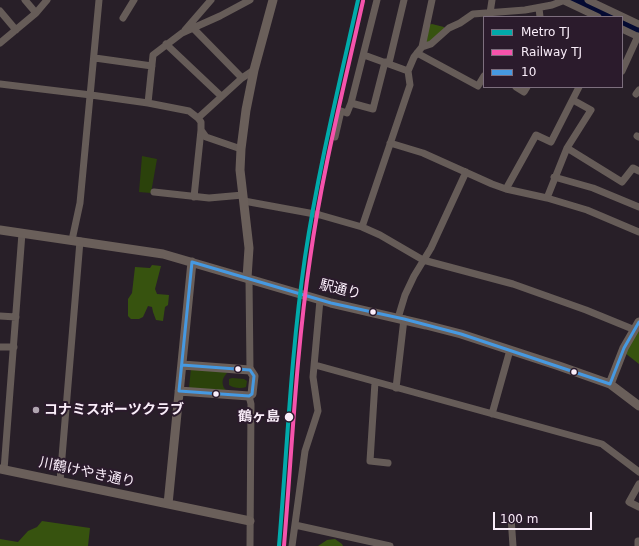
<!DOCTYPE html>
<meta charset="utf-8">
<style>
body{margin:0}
#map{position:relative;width:639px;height:546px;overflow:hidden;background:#281f28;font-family:"DejaVu Sans",sans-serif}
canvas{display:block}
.legend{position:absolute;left:483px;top:16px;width:140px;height:72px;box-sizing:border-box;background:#2b1b2c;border:1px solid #7d6f7e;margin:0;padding:5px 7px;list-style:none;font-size:12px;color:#f9edf9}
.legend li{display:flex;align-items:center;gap:8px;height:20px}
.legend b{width:20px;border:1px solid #7d6f7e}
.scale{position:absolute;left:493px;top:512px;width:99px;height:18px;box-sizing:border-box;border:2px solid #f9edf9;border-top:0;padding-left:5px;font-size:12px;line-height:14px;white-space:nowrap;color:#f9edf9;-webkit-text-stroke:3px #2b1b2c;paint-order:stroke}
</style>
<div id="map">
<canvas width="639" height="546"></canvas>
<ul class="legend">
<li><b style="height:5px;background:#01aaaa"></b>Metro TJ</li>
<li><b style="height:5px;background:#f653ac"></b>Railway TJ</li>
<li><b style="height:5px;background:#4699e1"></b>10</li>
</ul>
<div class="scale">100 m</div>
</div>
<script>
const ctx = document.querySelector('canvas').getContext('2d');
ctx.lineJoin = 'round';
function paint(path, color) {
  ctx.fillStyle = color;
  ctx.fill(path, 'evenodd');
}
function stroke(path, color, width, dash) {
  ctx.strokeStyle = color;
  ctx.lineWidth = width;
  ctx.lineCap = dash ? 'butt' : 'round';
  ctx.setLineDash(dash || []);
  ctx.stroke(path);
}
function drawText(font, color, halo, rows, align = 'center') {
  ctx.font = font + ' "DejaVu Sans","Noto Sans JP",sans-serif';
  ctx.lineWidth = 4;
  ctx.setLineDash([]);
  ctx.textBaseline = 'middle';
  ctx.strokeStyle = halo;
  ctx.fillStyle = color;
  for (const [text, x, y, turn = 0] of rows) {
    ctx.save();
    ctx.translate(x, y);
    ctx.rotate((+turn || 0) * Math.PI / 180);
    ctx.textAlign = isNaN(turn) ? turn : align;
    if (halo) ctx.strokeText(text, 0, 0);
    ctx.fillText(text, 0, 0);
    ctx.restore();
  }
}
paint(new Path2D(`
 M142,156L157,159L151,193L139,192Z
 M191,368L228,372C223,377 221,381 224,388L227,391L189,388Z
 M232,378L244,379L247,381L246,387C241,389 233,388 229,385V379Z`), '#2b420b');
paint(new Path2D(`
 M432,24L444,27L445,30L426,44L428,25Z
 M152,265L161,266L155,289L157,294L169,295L168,305L165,307L163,321L156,320L153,312L152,307L148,306L143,317L139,319H131L128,316V299L132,293L135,267L150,268Z
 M639,328V364L625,353Z
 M42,521L90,528L88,546H0V539L18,542L28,531L37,527Z
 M335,539L342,544L343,546H318L327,540Z`), '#37530f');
stroke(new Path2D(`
 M574,0L610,17
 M622,23L639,31`), '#040a32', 12);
stroke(new Path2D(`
 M25,0L36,13
 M377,0L351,103L373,109L385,62
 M562,0L598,17
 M588,0L639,24
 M539,8L540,17
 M0,11L16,30
 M490,13L492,0
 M123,18L134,0
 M193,28L242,78
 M622,29L639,37
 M185,30L211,0
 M0,43L36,13L47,0
 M166,44L221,96
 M422,47L432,0
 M417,53L478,86L484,76
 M364,55L408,71
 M95,58L152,66
 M389,63L404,0
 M622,71L638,36
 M0,84L91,95L148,103L189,111L198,118L201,122V130L206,137L241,149
 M516,87L524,92L527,87
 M636,94L639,90
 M148,103L153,55L182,33L220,16L250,0
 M198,118L242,78L254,70
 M637,136L639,137
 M335,137L341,111L347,113L351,103
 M390,143L423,153L492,184L506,189L547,198L587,210L639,232
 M567,148L622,182L633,168L639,171
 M554,177L593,188L639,207
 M506,189L536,135L551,142L579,87
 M154,192L209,198L243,195
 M194,197L201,130
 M547,198L567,148L591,110L573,100
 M244,201L320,215L362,227L380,235L423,260L513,284L586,310L635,330
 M362,227L410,85L408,71L414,57L422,47L431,44L449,28L460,23L473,14L525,10L552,5L565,0
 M72,240L80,203L99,0
 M249,279L250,370
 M0,316L16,317
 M398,318L405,295L414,276L431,248L466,172
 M0,347H14
 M315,365L602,444L639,472
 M375,382L370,461L388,463
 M396,388L404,319
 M249,396L251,404L250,546
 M492,414L510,350
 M4,470L22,233
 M60,481L80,241
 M639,484L629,502L639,507
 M511,517L513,546
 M295,525L390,546
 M292,546L305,451L318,411L313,377L320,300
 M638,546V541`), '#665c58', 7);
stroke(new Path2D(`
 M0,230L163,254L331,303L426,325L461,334L559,366L610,384L639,406
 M247,278L249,248L240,170L241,149L246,110L254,70L273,0
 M610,384L624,348L639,322
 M179,391L249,396L252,394L254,376L250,370L182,365
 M0,469L250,521
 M168,504L192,262`), '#6a5f5a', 9);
stroke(new Path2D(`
 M182,365L250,370L254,376L252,394L249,396L179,391L192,262L331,303L404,319L461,334L610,384L624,348L639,322`), '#4699e1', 3);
stroke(new Path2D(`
 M284,546C292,450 296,354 310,259C322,172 344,87 363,1`), '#f653ac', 4);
stroke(new Path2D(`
 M279,546C287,450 291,353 305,257C318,171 339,85 358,0`), '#01aaaa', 4);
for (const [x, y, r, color] of [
 [373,312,3.5,"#f9edf9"],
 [238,369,3.5,"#f9edf9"],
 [574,372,3.5,"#f9edf9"],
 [216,394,3.5,"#f9edf9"],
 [36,410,4,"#b0a5b0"],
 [289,417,5,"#f9edf9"]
]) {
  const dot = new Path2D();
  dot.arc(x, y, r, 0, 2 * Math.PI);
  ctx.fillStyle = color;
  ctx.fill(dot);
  stroke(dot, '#2b1b2c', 1.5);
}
drawText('14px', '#f9edf9', '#2b1b2c', [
 ["駅通り",340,290,14],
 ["川鶴けやき通り",87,473,12]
]);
drawText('bold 14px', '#f9edf9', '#2b1b2c', [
 ["コナミスポーツクラブ",44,410]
], 'left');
drawText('bold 14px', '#f9edf9', '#2b1b2c', [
 ["鶴ヶ島",280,417]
], 'right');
</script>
